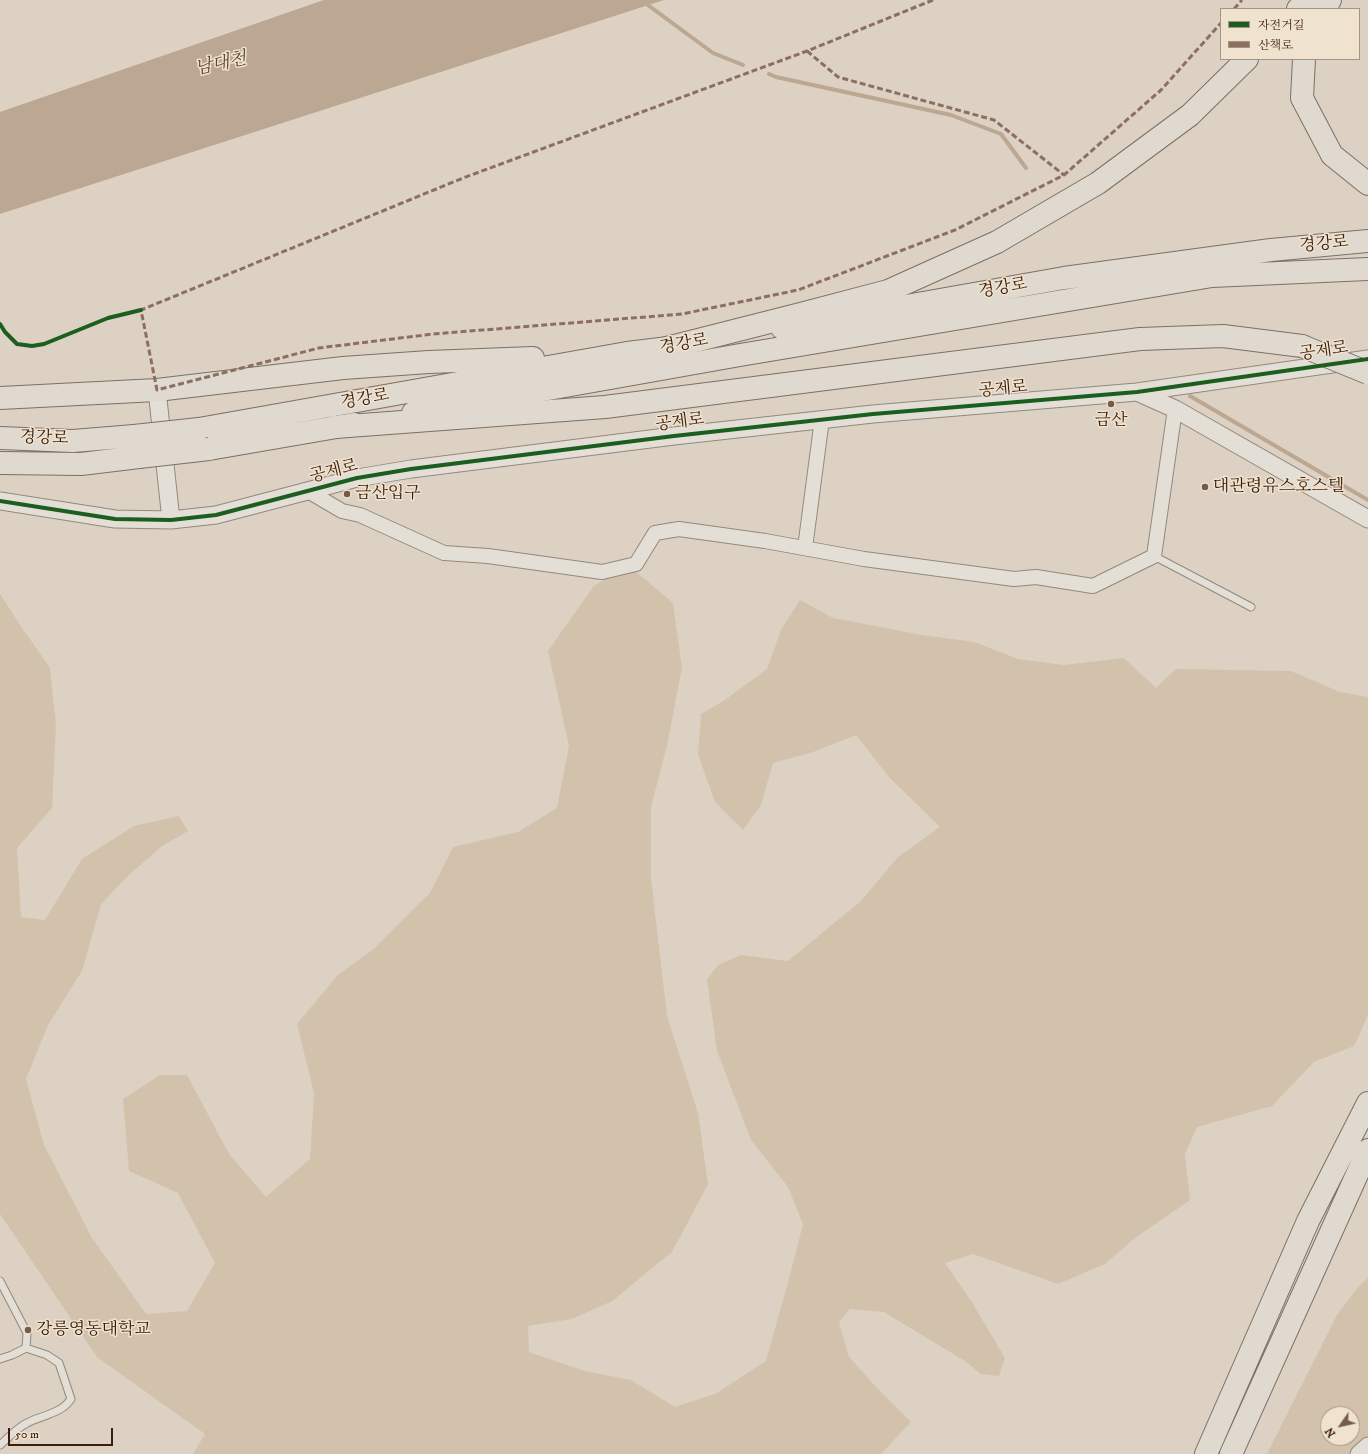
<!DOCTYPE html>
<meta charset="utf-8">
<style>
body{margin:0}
#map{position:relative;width:1368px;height:1454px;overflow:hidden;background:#dcd1c2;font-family:"IM FELL DW Pica","Noto Serif KR",serif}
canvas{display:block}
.legend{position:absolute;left:1220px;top:8px;width:140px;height:52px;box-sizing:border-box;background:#efe3d0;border:1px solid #a89381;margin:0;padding:5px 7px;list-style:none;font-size:12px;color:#3d1c0b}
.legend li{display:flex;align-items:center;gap:8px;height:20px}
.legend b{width:20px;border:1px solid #a89381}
.north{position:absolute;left:1320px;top:1406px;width:40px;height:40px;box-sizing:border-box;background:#efe3d0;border:1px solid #a89381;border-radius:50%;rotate:236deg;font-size:11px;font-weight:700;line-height:16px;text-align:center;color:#3d1c0b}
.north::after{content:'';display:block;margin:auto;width:14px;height:18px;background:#755b4b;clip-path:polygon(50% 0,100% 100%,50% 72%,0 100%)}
.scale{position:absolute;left:8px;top:1428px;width:105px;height:18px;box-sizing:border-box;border:2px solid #3d1c0b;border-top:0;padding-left:5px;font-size:12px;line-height:14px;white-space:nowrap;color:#3d1c0b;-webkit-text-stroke:3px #efe3d0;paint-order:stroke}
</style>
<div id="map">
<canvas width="1368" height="1454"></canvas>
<ul class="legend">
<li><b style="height:5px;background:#1b5e20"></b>자전거길</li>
<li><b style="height:5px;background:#8d6e63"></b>산책로</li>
</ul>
<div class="north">N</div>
<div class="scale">50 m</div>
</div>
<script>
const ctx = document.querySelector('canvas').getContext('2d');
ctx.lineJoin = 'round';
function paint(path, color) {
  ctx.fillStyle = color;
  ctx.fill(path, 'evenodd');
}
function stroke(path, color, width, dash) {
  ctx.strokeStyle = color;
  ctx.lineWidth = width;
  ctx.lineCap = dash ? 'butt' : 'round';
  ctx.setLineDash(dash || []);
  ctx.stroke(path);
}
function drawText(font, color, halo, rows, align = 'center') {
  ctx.font = font + ' "IM FELL DW Pica","Noto Serif KR",serif';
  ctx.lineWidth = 3;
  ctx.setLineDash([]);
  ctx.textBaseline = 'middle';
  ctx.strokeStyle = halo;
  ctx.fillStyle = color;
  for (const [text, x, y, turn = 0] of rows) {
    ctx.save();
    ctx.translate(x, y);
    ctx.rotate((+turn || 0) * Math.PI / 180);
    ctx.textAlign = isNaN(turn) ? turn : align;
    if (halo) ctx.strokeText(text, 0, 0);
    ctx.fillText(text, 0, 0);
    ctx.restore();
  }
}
paint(new Path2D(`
 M627,564L673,603L682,668L667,745L651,807V878L667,1016L698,1113L708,1184L672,1252L612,1301L572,1319L528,1326L529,1352L585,1371L631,1380L675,1407L715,1394L766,1361L790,1275L803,1224L788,1187L751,1140L717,1051L707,979L718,965L741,955L788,961L861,901L897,858L940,827L889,777L856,735L813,752L773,763L761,805L743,830L715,802L698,754L701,714L725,700L767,669L781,630L800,600L833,618L922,635L974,642L1018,659L1064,665L1124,658L1156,688L1176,669L1291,671L1340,692L1368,697V1015L1354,1046L1314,1062L1272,1106L1197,1127L1185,1154L1190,1200L1135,1238L1105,1264L1058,1284L973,1254L945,1263L973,1304L1005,1358L999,1376L981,1374L965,1361L884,1312L850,1309L839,1322L849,1357L878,1389L911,1422L881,1454H193L205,1434L97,1357L0,1214V594L20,625L50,668L56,725L52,808L17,848L21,917L45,920L82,859L134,826L179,816L188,831L162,846L130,874L101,904L82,971L48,1025L26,1079L44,1145L92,1238L146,1314L187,1311L215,1263L178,1193L129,1171L123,1099L160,1075H187L229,1154L266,1197L310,1159L314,1093L297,1024L337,976L375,948L430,893L453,847L518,832L557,808L569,746L548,651L593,587Z
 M1368,1278V1454H1267L1337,1315L1358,1287ZM1328,1414H1352V1438H1328Z`), '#d2c2ac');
paint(new Path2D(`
 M324,0H664L0,214V112Z`), '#bba792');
stroke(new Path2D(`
 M641,0L713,53L743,65
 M769,74L776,77L951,115L1001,134L1026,168
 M1190,396L1368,500`), '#bba792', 4);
const service = new Path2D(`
 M1154,556L1251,607
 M0,1281L27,1333L26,1348L12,1355L0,1359
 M0,1445C8,1438 17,1428 27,1423C42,1415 61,1414 71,1399L59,1363L47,1355L26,1348`);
const minor = new Path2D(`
 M308,491L342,511L360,515L444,553L488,556L602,572L636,564L655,533L679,529L765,541L864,559L1014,579L1036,577L1093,586L1154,556L1175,409
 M805,548L822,419`);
const tertiary = new Path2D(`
 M157,390L171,520
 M1137,392L1175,409L1368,519
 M0,501L115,519L171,520L216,515L357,478L411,469L674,436L873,414L1137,392L1368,359
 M1359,1454L1368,1446`);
const trunk = new Path2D(`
 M782,328L1064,278L1271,250L1368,241
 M0,398L157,390L343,368L429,362L533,358
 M413,413L740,355L1212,276L1368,269
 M199,429L627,353L677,347
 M0,438L73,441L134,436
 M209,449L354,424
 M0,463L81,464L139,457`);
const motorway = new Path2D(`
 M1298,9L1307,0
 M1325,9L1330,0
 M1304,59L1302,98L1332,155L1368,184
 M659,350L801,314L888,291L997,242L1098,183L1190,115L1247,59
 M335,427L605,407L1140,339L1223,336L1302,346
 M1206,1454L1308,1221L1368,1103
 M1231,1454L1368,1150`);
stroke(service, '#93887e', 9);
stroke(minor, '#93887e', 16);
stroke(tertiary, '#93887e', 19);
stroke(trunk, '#7c7066', 24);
stroke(motorway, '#7c7066', 24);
stroke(service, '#e4dfd6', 7);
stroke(minor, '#e4dfd6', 14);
stroke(tertiary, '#e4dfd6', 17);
stroke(trunk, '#dfd9d0', 22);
stroke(motorway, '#dfd9d0', 22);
const trunkBridge = new Path2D(`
 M134,436L199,429
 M139,457L209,449`);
const motorwayBridge = new Path2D(`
 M1302,346L1368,373`);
stroke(trunkBridge, '#7c7066', 24, []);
stroke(motorwayBridge, '#7c7066', 24, []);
stroke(trunkBridge, '#dfd9d0', 22);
stroke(motorwayBridge, '#dfd9d0', 22);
stroke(new Path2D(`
 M933,0L807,51L463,178L141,310L157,390L319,348L433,334L682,314L798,290L955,230L1064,175L1161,90L1221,23
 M1234,9L1242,0
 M807,51L838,77L994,120L1064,175`), '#8d6e63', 3, [6, 3]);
stroke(new Path2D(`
 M0,324L5,332L17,344L32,346L44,344L108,318L141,310
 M0,501L115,519L171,520L216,515L357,478L411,469L674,436L873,414L1137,392L1368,359`), '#1b5e20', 4);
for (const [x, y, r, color] of [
 [1111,404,4,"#755b4b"],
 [1205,487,4,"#755b4b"],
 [347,494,4,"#755b4b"],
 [28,1330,4,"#755b4b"]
]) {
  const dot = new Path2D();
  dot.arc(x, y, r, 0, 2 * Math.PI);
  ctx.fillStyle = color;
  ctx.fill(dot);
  stroke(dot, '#efe3d0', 1.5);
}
drawText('17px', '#3d1c0b', '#efe3d0', [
 ["경강로",1324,245,-5],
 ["경강로",1003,289,-10],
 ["경강로",684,345,-10],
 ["공제로",1324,352,-8],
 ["공제로",1003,390,-5],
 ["경강로",365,400,-10],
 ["공제로",680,423,-7],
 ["경강로",44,439,2],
 ["공제로",334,472,-14]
]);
drawText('17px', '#3d1c0b', '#efe3d0', [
 ["금산",1111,421,"center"],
 ["대관령유스호스텔",1213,487],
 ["금산입구",355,494],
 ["강릉영동대학교",36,1330]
], 'left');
drawText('italic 18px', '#644633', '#efe3d0', [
 ["남대천",221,65,-12]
]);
</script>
